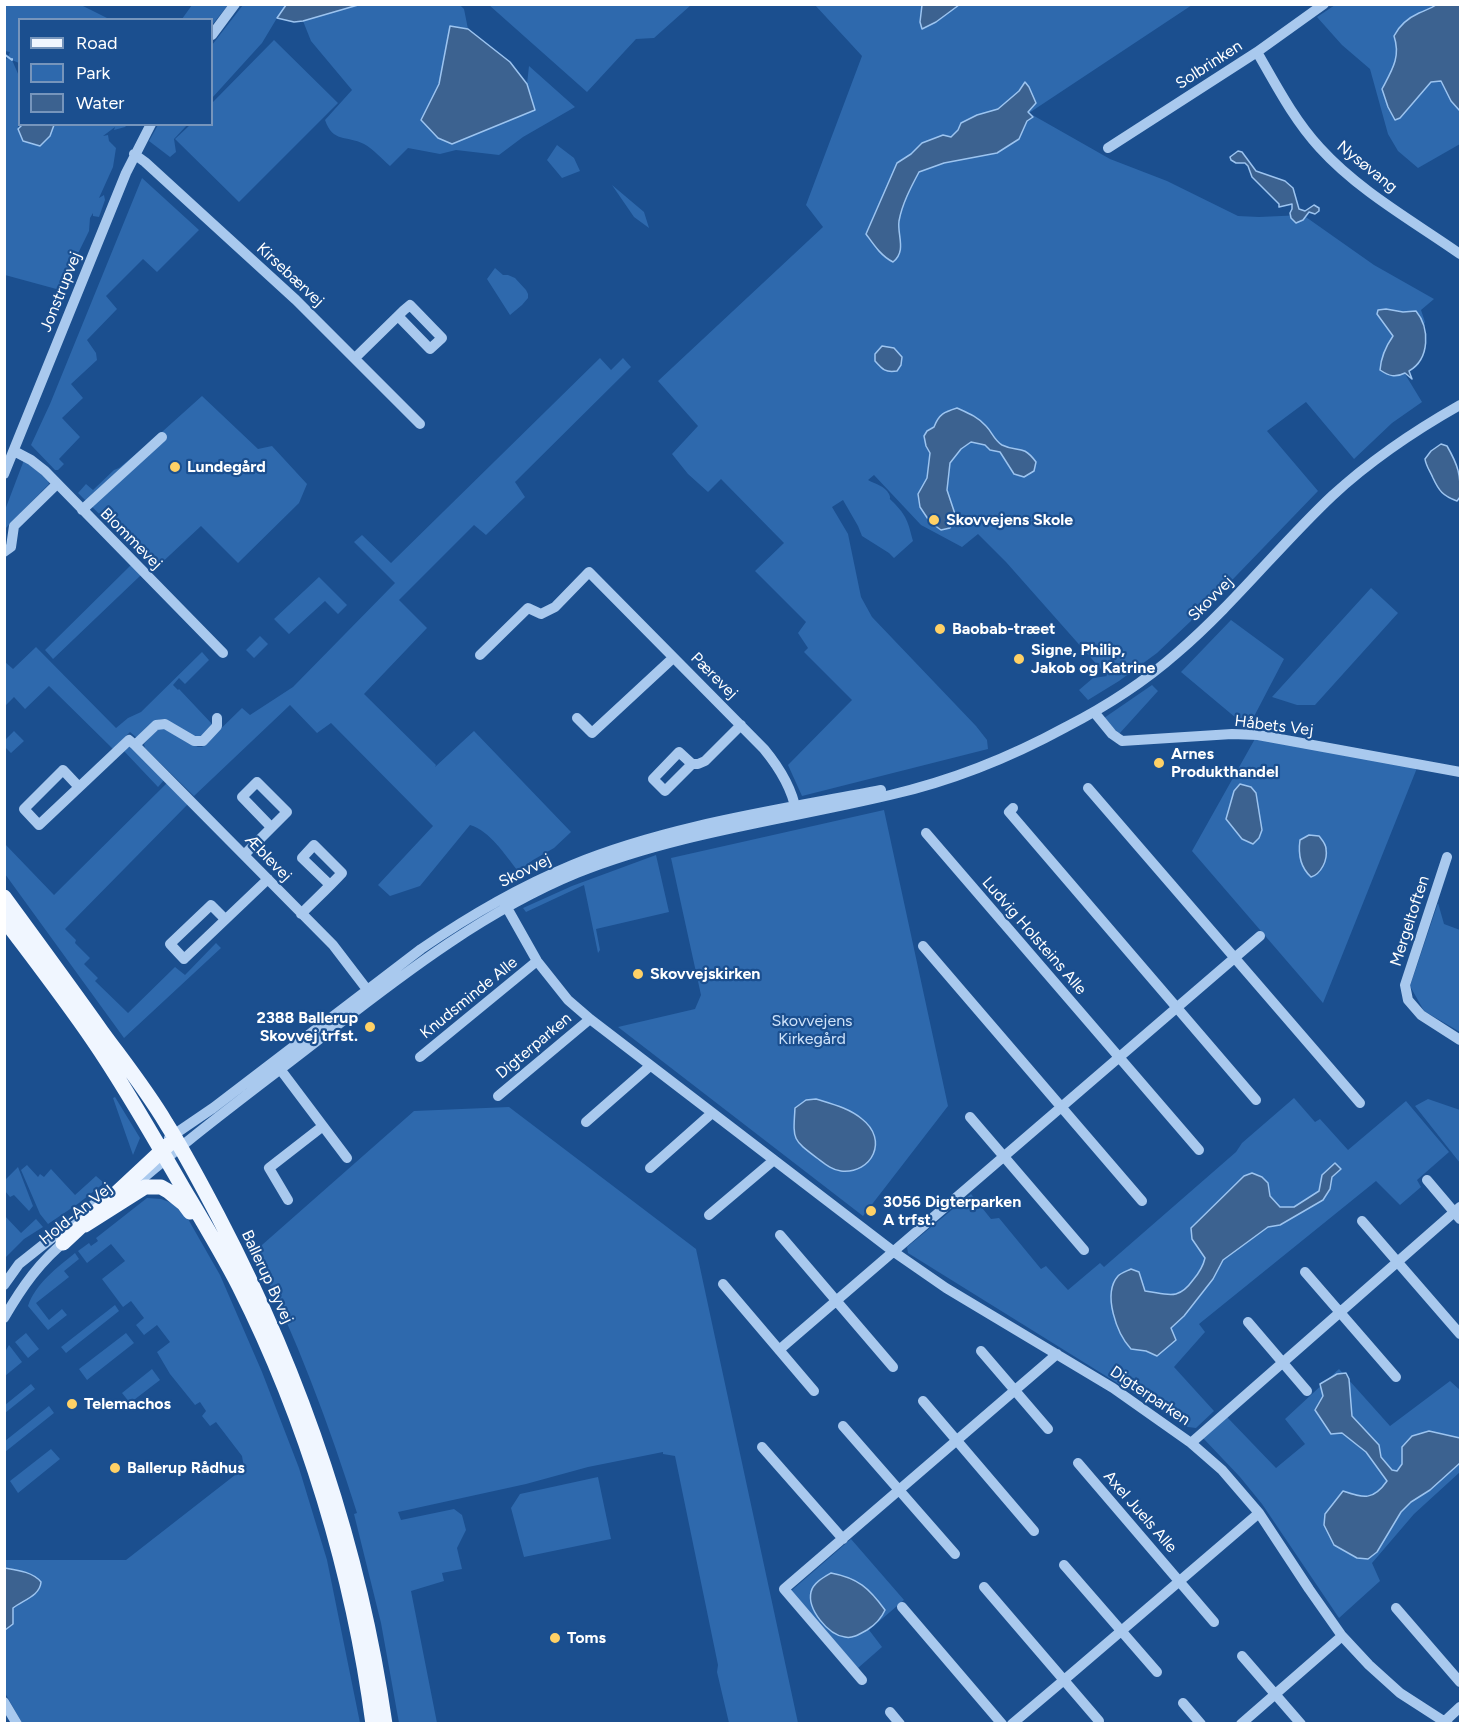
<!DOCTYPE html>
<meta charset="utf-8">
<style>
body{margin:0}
#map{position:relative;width:1465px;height:1728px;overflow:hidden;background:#1b4f8f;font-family:Figtree,sans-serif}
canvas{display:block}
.frame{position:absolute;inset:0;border:6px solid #fff;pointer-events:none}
.legend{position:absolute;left:18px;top:18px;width:195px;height:108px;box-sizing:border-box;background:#1b4f8f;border:2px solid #7695bc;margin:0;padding:8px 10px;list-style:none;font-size:18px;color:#fff}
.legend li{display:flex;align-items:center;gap:12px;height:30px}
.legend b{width:30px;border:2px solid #7695bc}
</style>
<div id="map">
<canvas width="1465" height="1728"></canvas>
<div class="frame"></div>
<ul class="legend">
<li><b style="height:8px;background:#f0f6ff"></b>Road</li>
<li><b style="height:16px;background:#2e69ad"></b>Park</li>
<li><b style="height:16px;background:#3c6290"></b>Water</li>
</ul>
</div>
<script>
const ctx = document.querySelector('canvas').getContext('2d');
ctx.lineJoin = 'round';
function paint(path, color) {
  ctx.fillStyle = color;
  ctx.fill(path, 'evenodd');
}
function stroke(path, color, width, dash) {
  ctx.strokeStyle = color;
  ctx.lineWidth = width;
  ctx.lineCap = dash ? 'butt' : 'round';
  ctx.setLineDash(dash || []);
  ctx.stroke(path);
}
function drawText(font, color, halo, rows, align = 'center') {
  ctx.font = font + ' Figtree,sans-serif';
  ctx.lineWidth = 4.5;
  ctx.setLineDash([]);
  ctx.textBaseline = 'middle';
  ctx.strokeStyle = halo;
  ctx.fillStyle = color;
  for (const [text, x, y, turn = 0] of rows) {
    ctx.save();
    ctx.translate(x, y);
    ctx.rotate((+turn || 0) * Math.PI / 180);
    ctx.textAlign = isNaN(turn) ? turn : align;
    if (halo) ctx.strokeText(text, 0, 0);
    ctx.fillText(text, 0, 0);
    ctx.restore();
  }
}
paint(new Path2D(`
 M459,4L464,9L468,29L450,27L439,84L422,120L535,110L527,84L529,66L575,107L523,137L499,155L456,150L440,154L408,148L390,166C382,159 373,149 364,144C346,135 333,143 325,120L352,90L311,41L303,21L294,22L277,18L262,43L212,98V45L243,5Z
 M5,5H81L109,19L20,20L19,63L12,60L19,76L18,129L23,141L50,136L54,125H127L125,127L114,130L115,127L103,136L108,135L109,141L116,148L113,167L99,198L104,195L105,200L99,217L93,216V213L90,218L89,231L60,290L5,275L4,57L7,59L10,52L5,51Z
 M192,5V4L228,5L212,25V20L182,19Z
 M489,5H691L654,38L636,39L587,92Z
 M815,5H1192L1029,113L1110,159L1167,181L1238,216L1259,217L1303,215L1374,265L1434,299L1421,310L1425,322L1405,374L1422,402L1392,423L1354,459L1306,402L1267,431L1318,491L1209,604L1157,653L1119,681L1088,700L1079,690L1093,678L1107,676L1006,562L978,534L962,547L921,525L874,475L868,480C875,484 885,486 889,494C892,501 887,496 893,502C907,516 908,522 913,541L894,558L889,553L862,536L858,526L843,500L832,507L848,534L861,597L872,617L976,726L987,740L988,749L802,796L788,765L852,700L804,652L808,648L798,633L806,622L755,571L784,543L721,479L708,492L688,474L672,454L698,426L658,381L823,227L806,205L862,56Z
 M1335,5H1460V144L1418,168L1398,151L1388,134L1370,69L1342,45L1317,17Z
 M274,40L338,103L239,202L175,139L190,125L212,124V103Z
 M158,125H187L174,139L176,152L170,157L149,141Z
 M557,145L574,158L580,171L562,178L547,160Z
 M142,178L199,230L157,272L143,259L106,296L117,309L87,340L96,353L97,360L71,384L83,398L62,418L80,437L59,459L64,464L58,470H55L31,445L50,404Z
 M612,185L644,212L649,228L634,217Z
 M495,268L503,275H508L515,278L526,290L528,294V298L522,305L510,315L487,279Z
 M600,358L611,370L623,358L631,367L515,482L525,497L486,535L474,525L399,600L427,628L364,694L436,765L435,767L474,731L571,832L554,848L533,860L518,871C505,855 490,831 470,825L420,886L390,896L378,885L433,826L331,723L317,733L290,705L194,796L145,748L144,744L158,728H163L198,747H202L242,708L250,715L293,687L395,583L354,542L362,535L391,563Z
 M202,396L258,449L272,446L307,484L299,503L238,563L201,526L155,569L78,493L86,484L93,490L114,470L119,468L153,440Z
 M24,460L48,480L49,484L5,529V510Z
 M131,565L141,575L53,659L45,650Z
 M319,577L347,605L338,614L325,601L289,634L274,619Z
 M1371,588L1398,613L1315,705H1297L1272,697Z
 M1231,620L1284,659L1248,728L1181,672Z
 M260,636L268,644L254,658L246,650Z
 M36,647L116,728L128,718L141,712L202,652L209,660L185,684L179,678L173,685L178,690L179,689L213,725L198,739L164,719C152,720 145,730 137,738L130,732L113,749L49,686L25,709L14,697L5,706V677L6,676L5,674L4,661L13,669Z
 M1152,685L1158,691L1119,734L1104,718Z
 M14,731L24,741L11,753L5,747V740Z
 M1256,737L1417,768L1323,1003L1192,851Z
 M131,746L165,779L158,787L123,750Z
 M167,783L188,804L65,929L76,940L75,943L90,958L84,964L98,978L95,981L128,1013L175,967L185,975L216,943L221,948L124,1038L5,874L4,843L54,895Z
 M884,810L948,1106L863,1216L618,1027L695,1009L701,995L671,858Z
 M656,855L669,912L596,929L600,950L598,953L584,885L526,912L523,908L572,886Z
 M1438,903L1444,924L1460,930V1032L1424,1011L1410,986Z
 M115,1097L140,1138L133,1155L113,1098Z
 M1294,1098L1315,1122L1320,1119L1348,1150L1406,1101L1449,1152L1417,1180L1421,1187L1400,1205L1376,1181L1199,1324L1205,1332L1174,1367L1214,1411L1196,1428L1188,1427L908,1253L907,1247L971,1194L991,1219L999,1218L1041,1269L1046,1266L1068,1290L1100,1263L1104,1267L1236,1152L1242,1143Z
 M1428,1099L1460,1110V1163L1415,1106Z
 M509,1107L696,1249L798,1723H729L717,1672L718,1665L675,1456L663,1454V1452L588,1467L526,1484L398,1512L401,1520L454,1509L462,1515L466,1530L457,1548L462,1569L442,1573L444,1581L411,1591L437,1723H399L381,1623L354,1514L357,1513C329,1424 296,1336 254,1252L414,1111Z
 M27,1165L38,1177L40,1174L44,1177L51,1169L75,1195L96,1176L104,1183L79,1203L48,1224L40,1214L21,1170Z
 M18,1167L33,1206L29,1211L14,1195L10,1197L5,1191V1180Z
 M147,1198L161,1199L172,1203L188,1219L220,1275L262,1372L299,1468L327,1560L360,1723H22L5,1693L4,1560H126L244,1468L242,1456L216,1422L210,1426L202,1416L206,1411L200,1402L195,1405L170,1374L157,1352L170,1342L157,1325L144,1335L136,1325L144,1318L131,1301L123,1307L102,1279L125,1261L111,1244L87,1263L78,1251L89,1243L91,1246L98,1241L96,1238Z
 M4,1215L21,1233L36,1219L43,1227L24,1239L5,1258Z
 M75,1253L79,1259L64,1271L69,1277L36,1303L49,1320L62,1309L67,1315L48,1330L28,1306C35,1284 58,1267 75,1253Z
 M115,1305L119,1311L66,1353L61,1347Z
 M26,1333L39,1349L28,1358L15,1342Z
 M126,1333L134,1343L87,1380L79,1369Z
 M9,1345L22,1362L5,1376V1352Z
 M152,1369L160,1380L130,1403L122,1393Z
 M1339,1369L1390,1426L1450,1381L1460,1390V1472L1414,1514L1372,1563L1380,1581L1339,1618L1262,1504L1240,1477L1203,1438L1226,1416L1276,1468L1305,1444L1285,1419Z
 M31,1384L35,1389L5,1413V1405Z
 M49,1406L54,1413L5,1452V1441Z
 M51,1449L60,1459L18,1493L10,1481Z
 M598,1477L611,1539L524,1557L511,1508L520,1494Z
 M851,1539L904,1600L869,1630L882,1647L858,1668L791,1591Z`), '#2e69ad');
const water = new Path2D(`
 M286,5V4L358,5L303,21L294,22L277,18Z
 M922,5V4L959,5L936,22L922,29L920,22Z
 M1436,5H1460V111L1451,101L1441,81L1431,82L1400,118L1395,120L1388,107L1382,89C1392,70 1401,57 1394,36C1399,26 1408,18 1419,13C1426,10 1430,9 1436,5Z
 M450,26L468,29L510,62L527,84L535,110L452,144L438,138L421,120L439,84Z
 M1025,82L1029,87L1036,103L1028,112L1033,117L1027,121L1019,139L997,153L944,163L919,172C911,187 902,204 899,221C897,235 907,251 893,262C881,256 874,245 866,234L897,163L911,154L922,143L943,135L951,137L958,130L961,123L977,115L998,109L1019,91Z
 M22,125V124L54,125L50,136L40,146L23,141L18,129Z
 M1238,151L1242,152L1256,171L1285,181L1293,188L1299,209L1305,211L1314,205L1319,208V211L1315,214L1309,212L1303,220L1296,223L1291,218L1290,213L1292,209V204L1279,207V204L1252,177L1248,166L1245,163H1236L1231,160L1230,157Z
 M1386,309L1403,312L1416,311C1430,328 1430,359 1409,371L1412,379L1405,373C1395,378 1389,376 1380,370C1381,357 1386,346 1393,336L1377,314L1378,310Z
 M882,346L894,348L902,357L901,365L897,371C885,373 882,369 875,361V354Z
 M957,408C968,413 978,417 986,426C992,432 994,440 1002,445C1018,453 1022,443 1036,462L1034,471L1024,477L1014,474L1000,452L990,450L985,445L971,442L961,449L950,463L947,490L956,517L950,528L941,530L930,522L920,507L918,494L927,478L930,453L926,446L924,436L927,431L934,427C939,414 944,412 957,408Z
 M1441,444L1447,446C1458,465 1461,475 1460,497L1457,501C1443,496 1439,491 1433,478C1430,471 1426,466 1425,459L1431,451Z
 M1240,784L1251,787L1256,793L1262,830L1259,838L1253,844L1242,839L1226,819L1234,791Z
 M1309,835L1319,836C1322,840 1326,844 1326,849C1328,860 1321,874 1311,877C1300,867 1298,854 1300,840Z
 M816,1099C832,1104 849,1108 862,1119C889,1140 872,1174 841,1171C832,1170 825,1164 817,1158C792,1139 793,1140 795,1108L806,1100Z
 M1335,1163L1341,1169L1332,1177L1330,1189L1323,1200L1280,1225L1268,1227L1223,1260L1213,1279L1184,1316L1171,1328L1176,1340L1157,1356L1146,1351L1131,1349C1117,1334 1102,1294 1118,1276C1121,1273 1127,1271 1131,1269L1139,1272L1145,1291C1168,1294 1178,1301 1193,1280C1199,1273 1203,1267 1205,1258L1192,1239L1191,1228L1244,1176L1252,1173L1262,1177L1268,1183L1270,1196L1280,1207H1294L1319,1191L1322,1175Z
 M1346,1373L1349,1379L1352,1416L1379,1445L1381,1457L1392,1470L1397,1471L1402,1464V1447L1412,1436L1429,1431L1460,1438V1463L1430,1490L1411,1502L1401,1512L1377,1552L1368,1559L1357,1558L1334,1545L1324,1525L1325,1514L1343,1491C1364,1498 1373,1501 1387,1481L1366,1452L1342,1433L1331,1434L1315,1410L1323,1396L1320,1384L1337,1374Z
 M5,1568C17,1570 33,1572 41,1582C40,1596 23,1600 13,1608V1624L5,1630Z
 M831,1573C858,1578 869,1588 885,1610C881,1619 875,1625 867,1630C860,1634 852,1639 845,1637C828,1635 807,1609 811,1592C813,1583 824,1577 831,1573Z`);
paint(water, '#3c6290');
stroke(water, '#9cc4f0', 1.5);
stroke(new Path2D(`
 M4,54L12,60V59`), '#9cc4f0', 2);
stroke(new Path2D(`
 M212,35L235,4
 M1257,52C1276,85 1294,120 1320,148C1359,191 1413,221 1460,254
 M1108,148L1257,52L1324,4
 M134,154L145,162L296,300L420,424
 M355,358L404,310L410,305L442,338L430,349L398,316
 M14,451L31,460L45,471L223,653
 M4,474L126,173L151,124
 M82,510L162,437
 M4,552L11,547L14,526L57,484
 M480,655L528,608L541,614L555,607L589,572L764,749C778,766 792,788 796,811
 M1094,712L1112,734L1122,741L1232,734L1258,735L1460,772
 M577,718L592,733L673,658
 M135,745L156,725L165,724L194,741H203L217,726V718
 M692,764L679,752L653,779L665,791L692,764H698L705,761L741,725
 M79,787L63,770L24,809L39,825L129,740L135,745L333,945L372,996
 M1088,788L1360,1103
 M1013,808L1009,812L1256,1100
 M926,833L1199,1150
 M244,855L287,812L257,782L242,797L271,827
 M1447,857L1405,985L1408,1000L1421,1015L1460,1040
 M502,899L537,961L568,1000L590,1019L894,1252L946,1288L1113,1388L1191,1443L1222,1470L1259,1513L1309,1589L1342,1636L1369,1665L1400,1693L1448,1724
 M301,914C315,900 329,887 342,873L314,845L302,858L330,885
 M225,919L211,905L170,944L184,959L268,879
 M923,946L1142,1201
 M420,1057L537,961
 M277,1065L347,1158
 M498,1096L590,1019
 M970,1117L1084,1250
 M586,1122L650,1066
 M169,1138L213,1108L421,949C469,916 519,887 572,865C670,825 778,810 881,790
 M650,1168L712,1113
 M1427,1180L1460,1219
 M134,1186C152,1171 170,1155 188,1141C235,1103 284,1067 331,1030C407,971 487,910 577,873C677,833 785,820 890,795C951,781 1011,757 1066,727C1105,707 1144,682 1177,653C1233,605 1279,546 1332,496C1371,460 1414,431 1460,405
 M288,1200L269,1168L323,1126
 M709,1215L774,1160
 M1362,1221L1460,1334
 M780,1235L893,1367
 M1305,1272L1396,1377
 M723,1284L814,1391
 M4,1285L19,1264L97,1202
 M4,1318C22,1287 40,1261 68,1239
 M1248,1322L1307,1391
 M779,1350L1260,936
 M981,1351L1048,1429
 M923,1401L1034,1531
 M843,1426L955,1554
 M1191,1443L1460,1207
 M762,1447L843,1539
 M1078,1463L1214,1622
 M1064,1565L1157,1672
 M984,1587L1099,1721
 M902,1607L1002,1724
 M1396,1608L1460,1682
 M1242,1656L1301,1724
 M862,1680L784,1589L1057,1354
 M4,1702L17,1724
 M1183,1703L1201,1724
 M890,1712L900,1724
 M1444,1722L1460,1707
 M1012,1724L1064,1680L1259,1513
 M1241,1724L1342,1636`), '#a9c9ee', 10);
stroke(new Path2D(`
 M4,897C37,942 70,987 102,1032C124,1062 147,1091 166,1123C185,1153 201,1184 218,1216C301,1375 359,1545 385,1724
 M4,919C34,959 65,999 93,1040C126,1088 154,1138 183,1188C202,1220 222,1253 239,1286C307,1421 353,1574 373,1724
 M85,1225L145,1187H161L168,1191L184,1204L190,1212
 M63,1243L168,1145`), '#f0f6ff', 15);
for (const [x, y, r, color] of [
 [175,467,6,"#ffd166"],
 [934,520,6,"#ffd166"],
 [940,629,6,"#ffd166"],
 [1019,659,6,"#ffd166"],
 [1159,763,6,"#ffd166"],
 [638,974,6,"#ffd166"],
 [370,1027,6,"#ffd166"],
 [871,1211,6,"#ffd166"],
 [72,1404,6,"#ffd166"],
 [115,1468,6,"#ffd166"],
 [555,1638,6,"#ffd166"]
]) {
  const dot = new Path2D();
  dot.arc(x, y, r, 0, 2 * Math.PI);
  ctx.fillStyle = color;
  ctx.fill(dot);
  stroke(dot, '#1b4f8f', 2);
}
drawText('16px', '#fff', '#1b4f8f', [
 ["Solbrinken",1209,65,-33],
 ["Nysøvang",1367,167,39],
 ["Kirsebærvej",290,275,43],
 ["Jonstrupvej",61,292,-68],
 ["Blommevej",131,539,45],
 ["Skovvej",1211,599,-45],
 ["Pærevej",714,676,45],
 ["Håbets Vej",1274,726,7],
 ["Æblevej",268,858,46],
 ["Skovvej",525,871,-26],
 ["Mergeltoften",1410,921,-72],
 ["Ludvig Holsteins Alle",1034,936,49],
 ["Knudsminde Alle",469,998,-39],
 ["Digterparken",534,1046,-40],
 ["Hold-An Vej",76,1214,-39],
 ["Ballerup Byvej",267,1277,65],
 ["Digterparken",1150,1396,34],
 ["Axel Juels Alle",1140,1512,49]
]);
drawText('bold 16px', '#fff', '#1b4f8f', [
 ["Lundegård",187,467],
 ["Skovvejens Skole",946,520],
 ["Baobab-træet",952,629],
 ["Signe, Philip,",1031,650],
 ["Jakob og Katrine",1031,668],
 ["Arnes",1171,754],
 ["Produkthandel",1171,772],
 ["Skovvejskirken",650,974],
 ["2388 Ballerup",358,1018,"right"],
 ["Skovvej trfst.",358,1036,"right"],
 ["3056 Digterparken",883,1202],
 ["A trfst.",883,1220],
 ["Telemachos",84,1404],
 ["Ballerup Rådhus",127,1468],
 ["Toms",567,1638]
], 'left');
drawText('16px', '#cfe3fa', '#1b4f8f', [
 ["Skovvejens",812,1021],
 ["Kirkegård",812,1039]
]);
</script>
